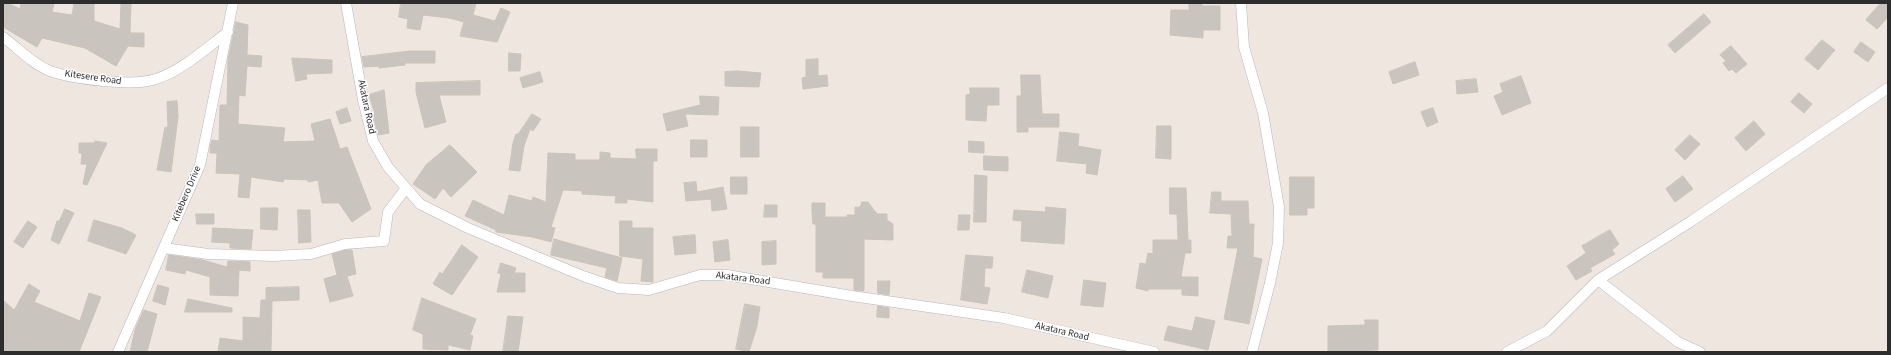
<!DOCTYPE html>
<style>
body{margin:0}
#map{position:relative;width:1891px;height:355px;overflow:hidden;background:#efe7df;font-family:"Source Sans 3",sans-serif}
canvas{display:block}
.frame{position:absolute;inset:0;border:4px solid #2d2d2d;pointer-events:none}
</style>
<div id="map">
<canvas width="1891" height="355"></canvas>
<div class="frame"></div>
</div>
<script>
const ctx = document.querySelector('canvas').getContext('2d');
ctx.lineJoin = 'round';
function paint(path, color) {
  ctx.fillStyle = color;
  ctx.fill(path, 'evenodd');
}
function stroke(path, color, width, dash) {
  ctx.strokeStyle = color;
  ctx.lineWidth = width;
  ctx.lineCap = dash ? 'butt' : 'round';
  ctx.setLineDash(dash || []);
  ctx.stroke(path);
}
function drawText(font, color, halo, rows, align = 'center') {
  ctx.font = font + ' "Source Sans 3",sans-serif';
  ctx.lineWidth = 3;
  ctx.setLineDash([]);
  ctx.textBaseline = 'middle';
  ctx.strokeStyle = halo;
  ctx.fillStyle = color;
  for (const [text, x, y, turn = 0] of rows) {
    ctx.save();
    ctx.translate(x, y);
    ctx.rotate((+turn || 0) * Math.PI / 180);
    ctx.textAlign = isNaN(turn) ? turn : align;
    if (halo) ctx.strokeText(text, 0, 0);
    ctx.fillText(text, 0, 0);
    ctx.restore();
  }
}
const building = new Path2D(`
 M3,3H8L20,9L21,3H54L52,12L72,15L74,3H94V21L120,29L121,3H131L130,33H144V47L128,46L116,66L85,48L42,38L37,47L3,27Z
 M401,3H476L473,15L495,21L501,8L510,12L497,42L460,36L464,22L449,18L423,15L420,30L407,28L408,19L399,17Z
 M1189,3H1202V6H1220V30H1203V38L1170,35L1171,10H1189Z
 M1881,3H1888V17L1877,29L1866,20Z
 M1704,14L1711,22L1675,53L1668,45Z
 M236,22L248,25L247,55L262,56L261,67L247,66L245,96L239,95L238,124L285,128L283,142L315,141L311,124L330,119L340,149L347,147L371,209L352,222L339,203H322L318,180L308,182V180L284,179L283,182L251,177L249,198L238,197L240,174L216,173L217,153H210V147L212,140L219,141L220,105H227L228,60Z
 M1822,40L1835,50L1818,70L1805,59Z
 M1861,42L1875,52L1868,62L1854,52Z
 M1731,46L1747,64L1736,73L1732,69L1729,71L1723,63L1726,61L1720,55Z
 M410,51H435V63H405V65L379,68V66L364,67L362,57Z
 M509,53L521,54L520,71H509Z
 M292,58L332,60V73L306,74L307,79L296,81Z
 M818,59V76L827,75L828,86L803,89L802,78L806,77V60Z
 M1415,62L1419,75L1393,84L1389,72Z
 M737,71L761,73L759,87L725,86V72Z
 M540,72L543,82L523,88L520,78Z
 M1021,75H1040L1042,114H1059V127H1028V132H1017V96H1021Z
 M1521,76L1531,103L1502,115L1494,96L1503,92L1500,84Z
 M1476,79L1478,92L1457,94L1456,81Z
 M480,81V95H439L446,122L425,128L416,92V83Z
 M970,88H999V105H987L986,121L966,120V95L970,94Z
 M384,90L389,133L378,135L373,114H375L369,95Z
 M1799,93L1812,104L1804,113L1791,102Z
 M700,96L719,97L718,115L685,114L688,126L667,131L663,114L700,105Z
 M177,101L178,117L171,172L157,170L165,127L168,128L167,102Z
 M347,108L351,121L340,124L336,112Z
 M1433,108L1438,122L1427,127L1421,112Z
 M532,114L541,119L533,131L530,129L524,146L520,171L509,170L513,143L516,134H518Z
 M1754,121L1765,134L1746,151L1735,138Z
 M1157,126H1171V159L1156,158Z
 M741,127H759V157H741Z
 M1060,132L1079,134L1078,146L1101,150L1097,175L1086,173L1087,164L1057,161Z
 M1690,135L1700,144L1685,160L1675,150Z
 M691,140H707V157H691Z
 M95,141L107,143L87,185L83,184L87,164H81L82,153H79V143H95Z
 M969,141L984,142V153L969,152Z
 M450,145L477,172L451,197L443,188L435,199L413,184L426,165Z
 M636,149H657V161H653V202L627,199V203H615L616,196L582,194V191L563,190L551,227L555,228L551,242L532,237L496,232V230L465,216L473,200L504,215L509,195L532,201L533,197L546,202L548,153L575,154V160H600V152L610,153V158L636,159Z
 M984,156L1008,157V171L984,170Z
 M975,175L987,176L986,222H974Z
 M1683,176L1693,189L1675,202L1666,189Z
 M731,177H747V194H731Z
 M1290,177H1314V208H1307V215H1290Z
 M696,182L697,192L723,187L727,209L712,211L711,199L686,201L684,183Z
 M1170,188H1186L1188,240H1191V253H1185L1181,277H1198V296L1182,295V289H1148V291L1136,288L1140,263L1146,264L1148,253L1153,254V240H1178L1177,214H1170Z
 M1212,192H1221V201H1248L1249,224H1254L1253,257L1262,259L1249,324L1224,319L1238,248H1227L1228,236H1232L1231,214L1210,213Z
 M862,202H868L877,214H887V220L893,224V240L864,239V291L854,290V278H823V272H816V224H813L812,213V203H825V217H847V215H855V207H860Z
 M765,205H777V217H764Z
 M1046,207L1066,209L1064,244L1021,241L1022,221L1013,220L1014,210L1045,212Z
 M261,208H278L277,230L261,229Z
 M65,209L74,213L59,244L51,240L57,221H59Z
 M298,210H310L311,242L299,243Z
 M196,214H214V224H197Z
 M959,215H970L969,230H958Z
 M94,220L122,228L136,235L126,254L88,241Z
 M28,221L37,227L23,248L14,242Z
 M620,221H632V228H653V282L641,281L643,259L620,256Z
 M213,228L253,230L251,249L230,248V243L212,242Z
 M1610,230L1619,244L1612,250L1615,254L1590,268L1592,271L1576,280L1567,266L1586,253L1582,246Z
 M695,235L696,253L675,255L673,237Z
 M554,239L622,258L617,281L605,277L607,268L551,255Z
 M728,240L730,260L715,262L713,242Z
 M776,241V264L762,265V242Z
 M462,245L478,257L452,295L433,284L440,272L442,274Z
 M346,250H352L356,274L347,276L353,296L330,302L324,279L337,275L332,254Z
 M169,255L203,260L227,267L228,261L250,262V271L239,270L238,296L210,295V277L186,270L185,274L166,270Z
 M966,255L993,257L992,268H985L984,287L990,288L987,304L961,300Z
 M501,263L516,268L514,273H525V292H497L501,274L498,273Z
 M1027,270L1053,276L1048,298L1022,292Z
 M1084,280L1106,283L1103,307L1081,305Z
 M878,281H890L889,295L878,293Z
 M29,284L40,291L34,302L80,321L89,293L101,297L79,352H3V300L14,310Z
 M158,285L169,288L165,305L153,301Z
 M299,287V300L272,301L271,352H218L220,338L243,341V317L260,318L261,300H266V288Z
 M422,298L476,319L470,335L473,336L470,350L448,345V350L423,349V334L413,330Z
 M188,299L232,308V312H185Z
 M745,304L760,307L757,326L749,352L736,349Z
 M878,306L889,308V318L877,317Z
 M144,310L157,314L147,352H130L135,330Z
 M508,316L523,317L518,352H503Z
 M1196,317L1215,321L1208,350L1164,340L1168,326L1192,331Z
 M1365,320H1378V350L1328,352V326L1365,325Z`);
paint(building, '#cac4bf');
stroke(building, '#cbc3b8', 1);
const street = new Path2D(`
 M346,3L363,100L373,141L388,167L420,204L468,228L583,276L618,288L649,290L700,275H727L852,296L1004,318L1154,352
 M1241,3L1244,47L1263,113L1279,207L1278,243L1270,283L1252,352
 M3,37C18,48 32,64 50,71C73,79 134,87 156,79C183,70 205,49 228,32
 M164,248L208,254L274,256L311,254L345,244L384,241L388,212L406,188
 M1598,280L1678,342L1700,352
 M118,352L200,165L233,3
 M1507,352L1547,331L1598,280L1690,222L1888,88`);
stroke(street, '#b3b7c1', 11);
stroke(street, '#fff', 10);
drawText('10px', '#2d2d2d', '#fff', [
 ["Kitesere Road",93,78,8],
 ["Akatara Road",366,107,78],
 ["Kitebero Drive",187,194,-67],
 ["Akatara Road",743,279,7],
 ["Akatara Road",1062,332,13]
]);
</script>
